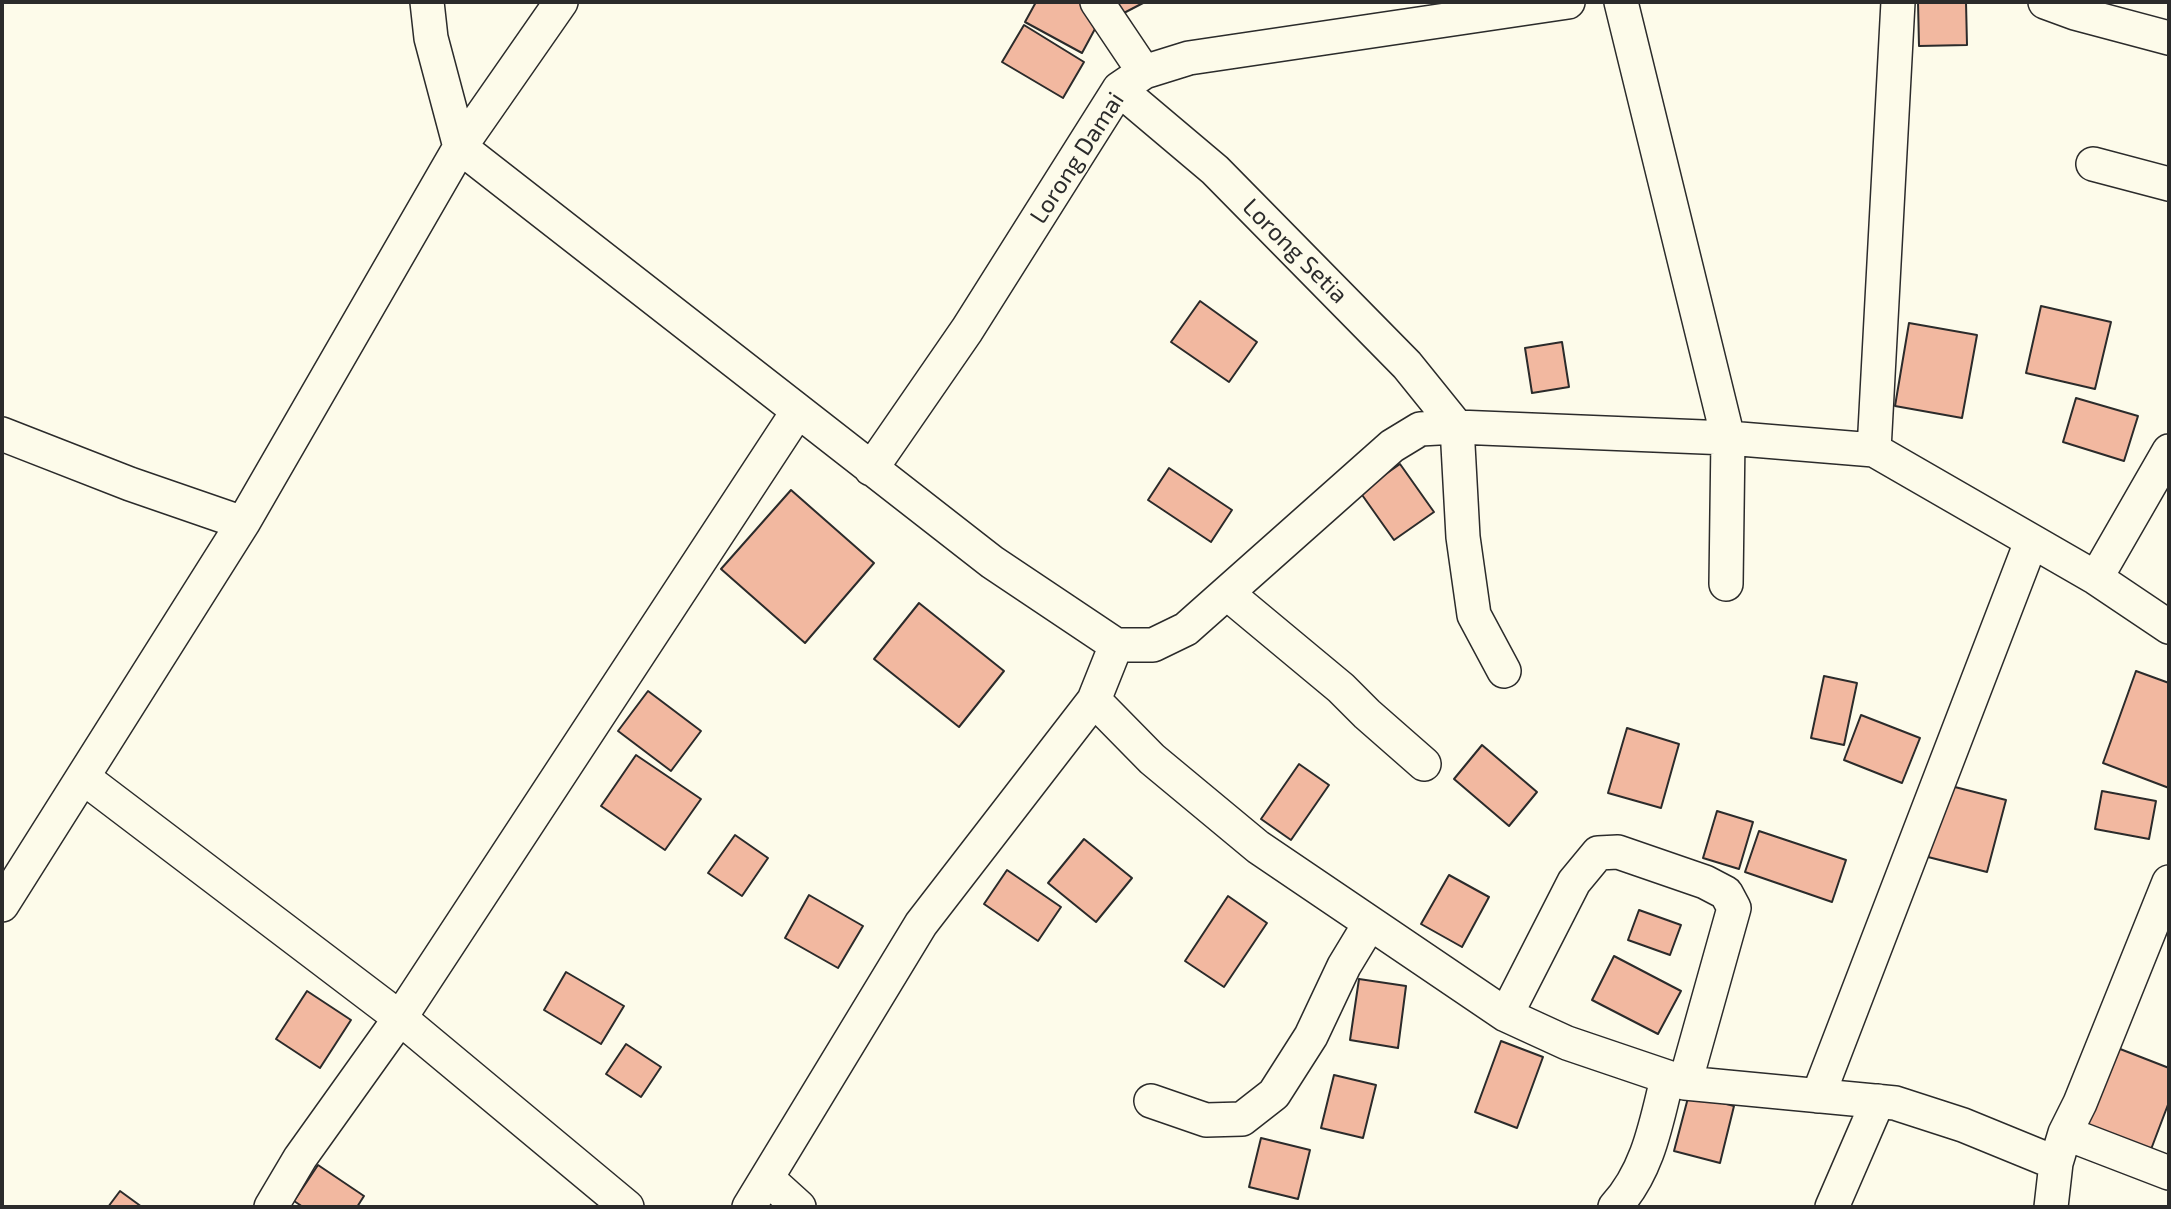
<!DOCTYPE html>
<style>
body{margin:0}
#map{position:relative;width:2171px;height:1209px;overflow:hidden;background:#fdfbea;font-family:"Exo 2",sans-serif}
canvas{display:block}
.frame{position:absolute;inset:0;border:4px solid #2b2b2b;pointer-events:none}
</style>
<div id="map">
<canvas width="2171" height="1209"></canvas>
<div class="frame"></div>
</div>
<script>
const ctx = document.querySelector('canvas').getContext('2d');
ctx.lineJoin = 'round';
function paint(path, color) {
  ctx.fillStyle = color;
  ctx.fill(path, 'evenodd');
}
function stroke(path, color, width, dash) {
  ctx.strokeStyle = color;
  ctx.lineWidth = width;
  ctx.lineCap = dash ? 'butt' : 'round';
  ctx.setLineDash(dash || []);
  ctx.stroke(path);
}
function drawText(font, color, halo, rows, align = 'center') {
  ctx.font = font + ' "Exo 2",sans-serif';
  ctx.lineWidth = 5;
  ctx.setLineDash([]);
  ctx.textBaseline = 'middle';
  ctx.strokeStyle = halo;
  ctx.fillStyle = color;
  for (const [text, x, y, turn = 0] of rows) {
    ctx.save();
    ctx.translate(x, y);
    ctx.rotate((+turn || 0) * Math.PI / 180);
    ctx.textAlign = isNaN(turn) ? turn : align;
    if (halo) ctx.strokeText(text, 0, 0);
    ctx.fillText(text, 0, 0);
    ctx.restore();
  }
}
const building = new Path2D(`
 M1036,2H1081L1103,14L1082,53L1025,22Z
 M1113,2H1145L1120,15Z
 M1918,2H1966L1967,45L1919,46Z
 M1024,25L1084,62L1063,98L1002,62Z
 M1200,301L1257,342L1229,382L1171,342Z
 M2041,306L2111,322L2095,389L2026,373Z
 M1909,323L1977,335L1962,418L1895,406Z
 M1562,342L1569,387L1532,393L1525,348Z
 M2076,398L2138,416L2124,461L2063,442Z
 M1400,464L1434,512L1394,540L1360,492Z
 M1169,468L1232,510L1211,542L1148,500Z
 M791,490L874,563L805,643L721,569Z
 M919,603L1004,671L959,727L874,659Z
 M2136,671L2169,683V788L2103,763Z
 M1824,676L1857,683L1844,745L1811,738Z
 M648,691L701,731L671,771L618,731Z
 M1861,715L1920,738L1902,783L1844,760Z
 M1627,728L1679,744L1661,808L1608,793Z
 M1482,745L1537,792L1509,826L1454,779Z
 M636,755L701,799L665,850L601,806Z
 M1299,764L1329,785L1291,840L1261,819Z
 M1947,785L2006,800L1987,872L1928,857Z
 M2102,791L2156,801L2149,839L2095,829Z
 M1717,811L1753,822L1739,869L1703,858Z
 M1759,831L1846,860L1832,902L1745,872Z
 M735,835L768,858L742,896L708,873Z
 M1084,839L1132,878L1096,922L1048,883Z
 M1007,870L1061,907L1038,941L984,904Z
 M1449,875L1489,897L1462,947L1421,924Z
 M809,895L863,926L838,968L785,938Z
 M1228,896L1267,923L1224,987L1185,961Z
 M1639,910L1681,925L1670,955L1628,940Z
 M1614,956L1681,991L1658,1034L1592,1000Z
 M566,972L624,1006L601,1044L544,1010Z
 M1359,979L1406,986L1398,1048L1350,1040Z
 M307,991L351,1020L320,1068L276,1039Z
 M1501,1041L1543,1057L1517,1128L1475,1112Z
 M626,1044L661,1067L641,1097L606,1074Z
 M2115,1047L2169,1068V1102L2150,1152L2084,1126Z
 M1334,1075L1376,1085L1363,1138L1321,1128Z
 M1689,1094L1734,1106L1720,1163L1674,1151Z
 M1261,1138L1310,1150L1298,1199L1249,1187Z
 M318,1165L364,1196L357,1207H303L294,1201Z
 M120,1191L142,1207H108Z`);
paint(building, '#f2b8a0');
stroke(building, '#2b2b2b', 2);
const minor = new Path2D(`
 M561,2L460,147L992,562L1116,645H1153L1186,629L1392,446L1420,429L1457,427L1728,438L1874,450L2096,578L2169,627
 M1097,2L1144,72
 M1621,2L1728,438L1726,584
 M2045,2L2075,13L2169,38
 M1119,89L1215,170L1407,365L1457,427L1463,537L1474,615L1504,671
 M2093,164L2169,184
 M2,434L130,484L243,523
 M1874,450L1898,2
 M871,469L967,330L1119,89L1144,72L1189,58L1568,2
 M2096,578L2169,451
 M1228,594L1341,688L1367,714L1424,764
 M1094,700L1152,759L1258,847L1506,1015L1567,1043L1685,1083L1895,1103L1963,1125L2056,1163L2051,1207
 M84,778L400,1018L627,1207
 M2,905L243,523L460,147L431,38L427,2
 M1506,1015L1574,882L1598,853L1618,852L1705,882L1726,893L1734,908L1685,1083
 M1818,1096L2031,542
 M1151,1101L1206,1120L1242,1119L1274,1094L1311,1036L1344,966L1370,923
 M2065,1133L2169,1173
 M2056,1163L2065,1133L2080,1103L2169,882
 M767,1178L799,1207
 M271,1207L300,1158L400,1018L798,411
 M749,1207L921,924L1094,700L1116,645
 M1615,1207C1648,1171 1656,1124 1667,1079
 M1832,1207L1878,1101`);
stroke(minor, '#2b2b2b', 36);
stroke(minor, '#fdfbea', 33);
drawText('24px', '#2b2b2b', '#fdfbea', [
 ["Lorong Damai",1077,158,-57],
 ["Lorong Setia",1295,251,45]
]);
</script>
